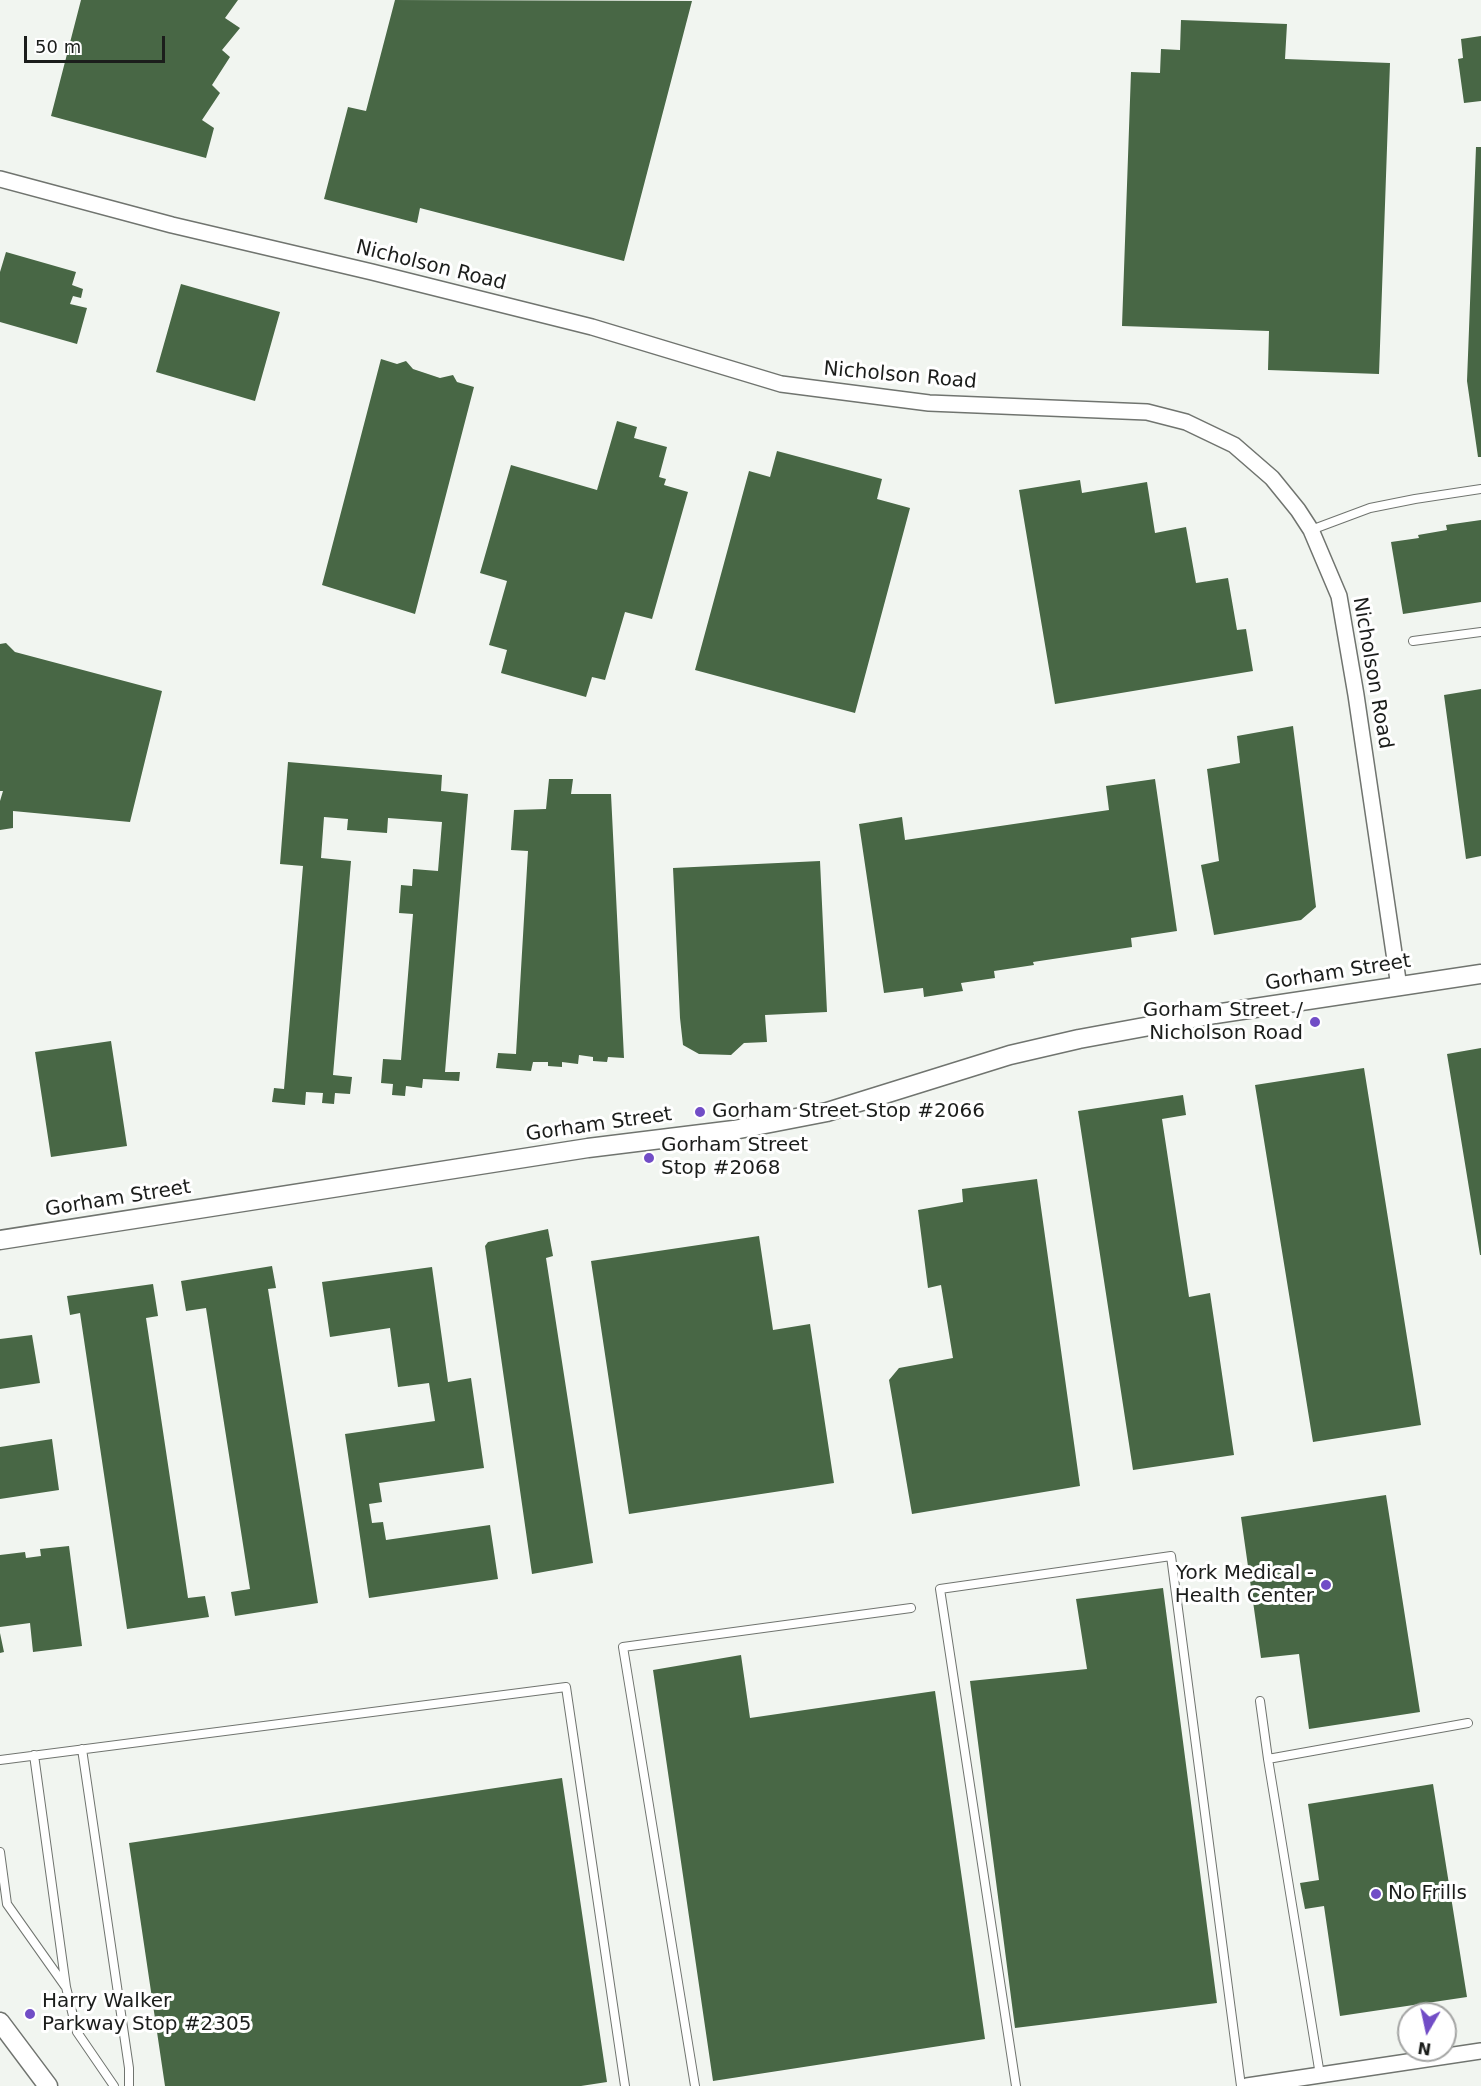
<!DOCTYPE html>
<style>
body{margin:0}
#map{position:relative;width:1481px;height:2086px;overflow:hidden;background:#f1f5f0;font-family:"DejaVu Sans",sans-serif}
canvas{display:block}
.north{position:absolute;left:1397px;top:2002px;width:60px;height:60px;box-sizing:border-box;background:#fff;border:2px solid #a4a5a4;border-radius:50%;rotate:189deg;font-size:16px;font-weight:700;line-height:24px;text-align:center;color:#1b1d1b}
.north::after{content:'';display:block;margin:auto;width:21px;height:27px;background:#714dc6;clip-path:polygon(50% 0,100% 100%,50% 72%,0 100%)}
.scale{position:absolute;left:24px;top:36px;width:141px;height:27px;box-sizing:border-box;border:3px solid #1b1d1b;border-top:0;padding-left:8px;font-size:18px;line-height:21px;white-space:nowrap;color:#1b1d1b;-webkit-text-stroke:4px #fff;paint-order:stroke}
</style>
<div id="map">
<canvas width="1481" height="2086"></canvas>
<div class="north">N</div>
<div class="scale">50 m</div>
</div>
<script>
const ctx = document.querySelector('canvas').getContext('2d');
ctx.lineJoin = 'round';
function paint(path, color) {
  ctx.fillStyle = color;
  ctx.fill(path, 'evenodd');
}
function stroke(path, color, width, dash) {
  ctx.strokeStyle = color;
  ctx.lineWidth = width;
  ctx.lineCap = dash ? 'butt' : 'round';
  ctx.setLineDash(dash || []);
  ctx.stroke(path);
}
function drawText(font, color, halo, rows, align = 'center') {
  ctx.font = font + ' "DejaVu Sans",sans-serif';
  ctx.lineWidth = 6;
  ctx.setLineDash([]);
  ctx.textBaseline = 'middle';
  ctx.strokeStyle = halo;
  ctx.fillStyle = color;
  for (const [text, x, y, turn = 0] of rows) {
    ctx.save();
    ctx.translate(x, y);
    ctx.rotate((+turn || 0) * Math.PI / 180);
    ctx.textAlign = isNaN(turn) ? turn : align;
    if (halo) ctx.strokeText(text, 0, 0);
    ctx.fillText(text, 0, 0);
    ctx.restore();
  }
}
paint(new Path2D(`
 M81,0H238L225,18L240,28L222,50L230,57L212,85L220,93L202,120L214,128L206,158L51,116Z
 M395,0L692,1L624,261L420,208L417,223L324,199L348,107L366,111Z
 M1181,20L1287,24L1285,59L1390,63L1379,374L1268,370L1269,331L1122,326L1131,72L1160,73L1161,49L1180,50Z
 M1481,36V101L1464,103L1458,59L1463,58L1461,39Z
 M1476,147H1481V457H1478L1467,381Z
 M6,252L76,272L72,285L83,289L81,298L73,296L70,304L87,308L77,344L0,322V272Z
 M181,284L280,312L255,401L156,372Z
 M381,359L397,364L406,361L413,369L440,378L453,375L457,382L474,387L415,614L322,585Z
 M617,421L637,427L634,438L667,447L659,477L666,479L664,485L688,492L652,619L625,612L605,680L592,677L586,697L501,673L507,650L489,645L507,581L480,573L511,465L597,490Z
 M777,451L882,479L877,499L910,508L855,713L695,670L749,471L770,477Z
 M1080,480L1082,493L1147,482L1155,533L1186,527L1196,583L1228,578L1237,630L1246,629L1253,671L1055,704L1019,490Z
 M1481,520V602L1403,614L1391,542L1419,538L1418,535L1447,530L1446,525Z
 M6,643L15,652L162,691L130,822L13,811V828L0,830V801L3,791H0V644Z
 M1481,689V856L1466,859L1444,695Z
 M1293,726L1316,907L1301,920L1214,935L1201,865L1219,861L1207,769L1240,763L1237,736Z
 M288,762L442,775L441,791L468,794L445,1072H460L459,1081L423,1079L422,1088L406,1086L405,1096L392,1095L393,1084L381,1083L383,1059L401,1060L413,914L399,913L401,885L412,886L413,869L438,871L442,822L388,818L387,833L347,830L348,819L324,817L321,858L351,861L333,1075L352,1077L350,1094L335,1093L334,1104L322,1103L323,1093L306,1092L305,1105L272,1102L274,1088L284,1089L303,866L280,864Z
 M549,779H573L571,794H611L624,1058L608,1057L607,1062L593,1061V1057L579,1055L578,1064L562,1062V1067L548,1066V1062H533L531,1071L496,1068L498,1053L516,1054L528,851L511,850L514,810L546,809Z
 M1155,779L1177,931L1131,938L1132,947L1033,962L1034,965L994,971L995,978L961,983L963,991L924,997L923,988L884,993L859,824L902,817L905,840L1109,810L1106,786Z
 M820,861L827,1012L765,1015L767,1042L744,1043L731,1055L699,1054L683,1045L680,1018L673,868Z
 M111,1041L127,1146L51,1157L35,1052Z
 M1481,1048V1255H1480L1447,1054Z
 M1364,1068L1421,1425L1313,1442L1255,1085Z
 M1183,1095L1186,1115L1162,1119L1189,1297L1210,1293L1234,1455L1133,1470L1078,1111Z
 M1037,1179L1080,1486L912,1514L889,1380L899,1368L953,1358L941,1285L928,1288L918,1210L963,1202L962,1189Z
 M548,1229L553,1256L546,1258L593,1563L532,1574L485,1246L488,1242Z
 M759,1236L773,1330L810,1324L834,1483L629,1514L591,1261Z
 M272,1266L276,1288L268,1289L318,1603L235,1616L231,1592L250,1589L206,1308L186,1311L181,1281Z
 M432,1267L448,1382L471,1378L484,1468L379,1483L382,1502L369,1504L372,1523L383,1522L386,1540L490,1525L498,1579L369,1598L345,1434L435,1421L429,1383L398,1387L390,1328L330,1337L322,1282Z
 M153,1284L158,1316L146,1318L188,1598L205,1596L209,1617L127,1629L80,1313L70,1315L67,1296Z
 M32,1335L40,1383L0,1389V1339Z
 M52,1439L59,1490L0,1499V1447Z
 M1386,1495L1420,1712L1309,1729L1299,1654L1261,1658L1241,1517Z
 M69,1546L82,1646L33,1652L30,1623L0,1627V1555L25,1552L26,1558L41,1556L40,1549Z
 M1163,1588L1217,2003L1015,2028L970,1681L1087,1669L1076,1599Z
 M0,1633L4,1652L0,1653Z
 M741,1655L750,1718L935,1691L985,2039L713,2081L653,1670Z
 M562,1778L607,2082L581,2086H165L129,1843Z
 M1433,1784L1467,1997L1340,2016L1324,1906L1305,1909L1300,1883L1319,1880L1308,1804Z`), '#486745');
const service = new Path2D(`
 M1311,530L1370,508L1415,499L1481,489
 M1413,641L1481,632
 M1260,1701L1268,1759
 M82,1749L129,2068V2086
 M34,1755L66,1987L77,2032L114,2086
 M0,1760L566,1687L625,2086
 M0,1852L7,1904L65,1986
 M1320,2075L1268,1759L1468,1723
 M695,2086L623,1647L911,1608
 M1016,2086L940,1589L1171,1556L1241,2086`);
const minor = new Path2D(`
 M0,179L172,225L372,272L592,327L781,384L929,403L1147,412L1186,422L1234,445L1272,478L1298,510L1311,530L1339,596L1356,695L1399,987
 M1247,2086L1481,2051`);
const tertiary = new Path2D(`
 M0,1240L588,1148L734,1130L827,1112L1010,1055L1079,1039L1215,1014L1481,974
 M0,2022L48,2086`);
stroke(service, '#70746f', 10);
stroke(minor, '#70746f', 18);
stroke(tertiary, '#70746f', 21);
stroke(service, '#fff', 8);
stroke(minor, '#fff', 15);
stroke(tertiary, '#fff', 18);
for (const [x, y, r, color] of [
 [1315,1022,6,"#714dc6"],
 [700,1112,6,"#714dc6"],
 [649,1158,6,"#714dc6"],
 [1326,1585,6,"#714dc6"],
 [1376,1894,6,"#714dc6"],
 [30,2014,6,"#714dc6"]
]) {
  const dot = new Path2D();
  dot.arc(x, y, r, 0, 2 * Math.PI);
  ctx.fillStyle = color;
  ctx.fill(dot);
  stroke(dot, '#fff', 2);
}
drawText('20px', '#1b1d1b', '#fff', [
 ["Nicholson Road",431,266,14],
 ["Nicholson Road",900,376,5],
 ["Nicholson Road",1372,673,80],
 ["Gorham Street",1338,973,-9],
 ["Gorham Street",599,1125,-8],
 ["Gorham Street",118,1199,-9]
]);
drawText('20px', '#1b1d1b', '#fff', [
 ["Gorham Street /",1303,1011,"right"],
 ["Nicholson Road",1303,1034,"right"],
 ["Gorham Street Stop #2066",712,1112],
 ["Gorham Street",661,1146],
 ["Stop #2068",661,1169],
 ["York Medical -",1314,1574,"right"],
 ["Health Center",1314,1597,"right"],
 ["No Frills",1388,1894],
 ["Harry Walker",42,2002],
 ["Parkway Stop #2305",42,2025]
], 'left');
</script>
